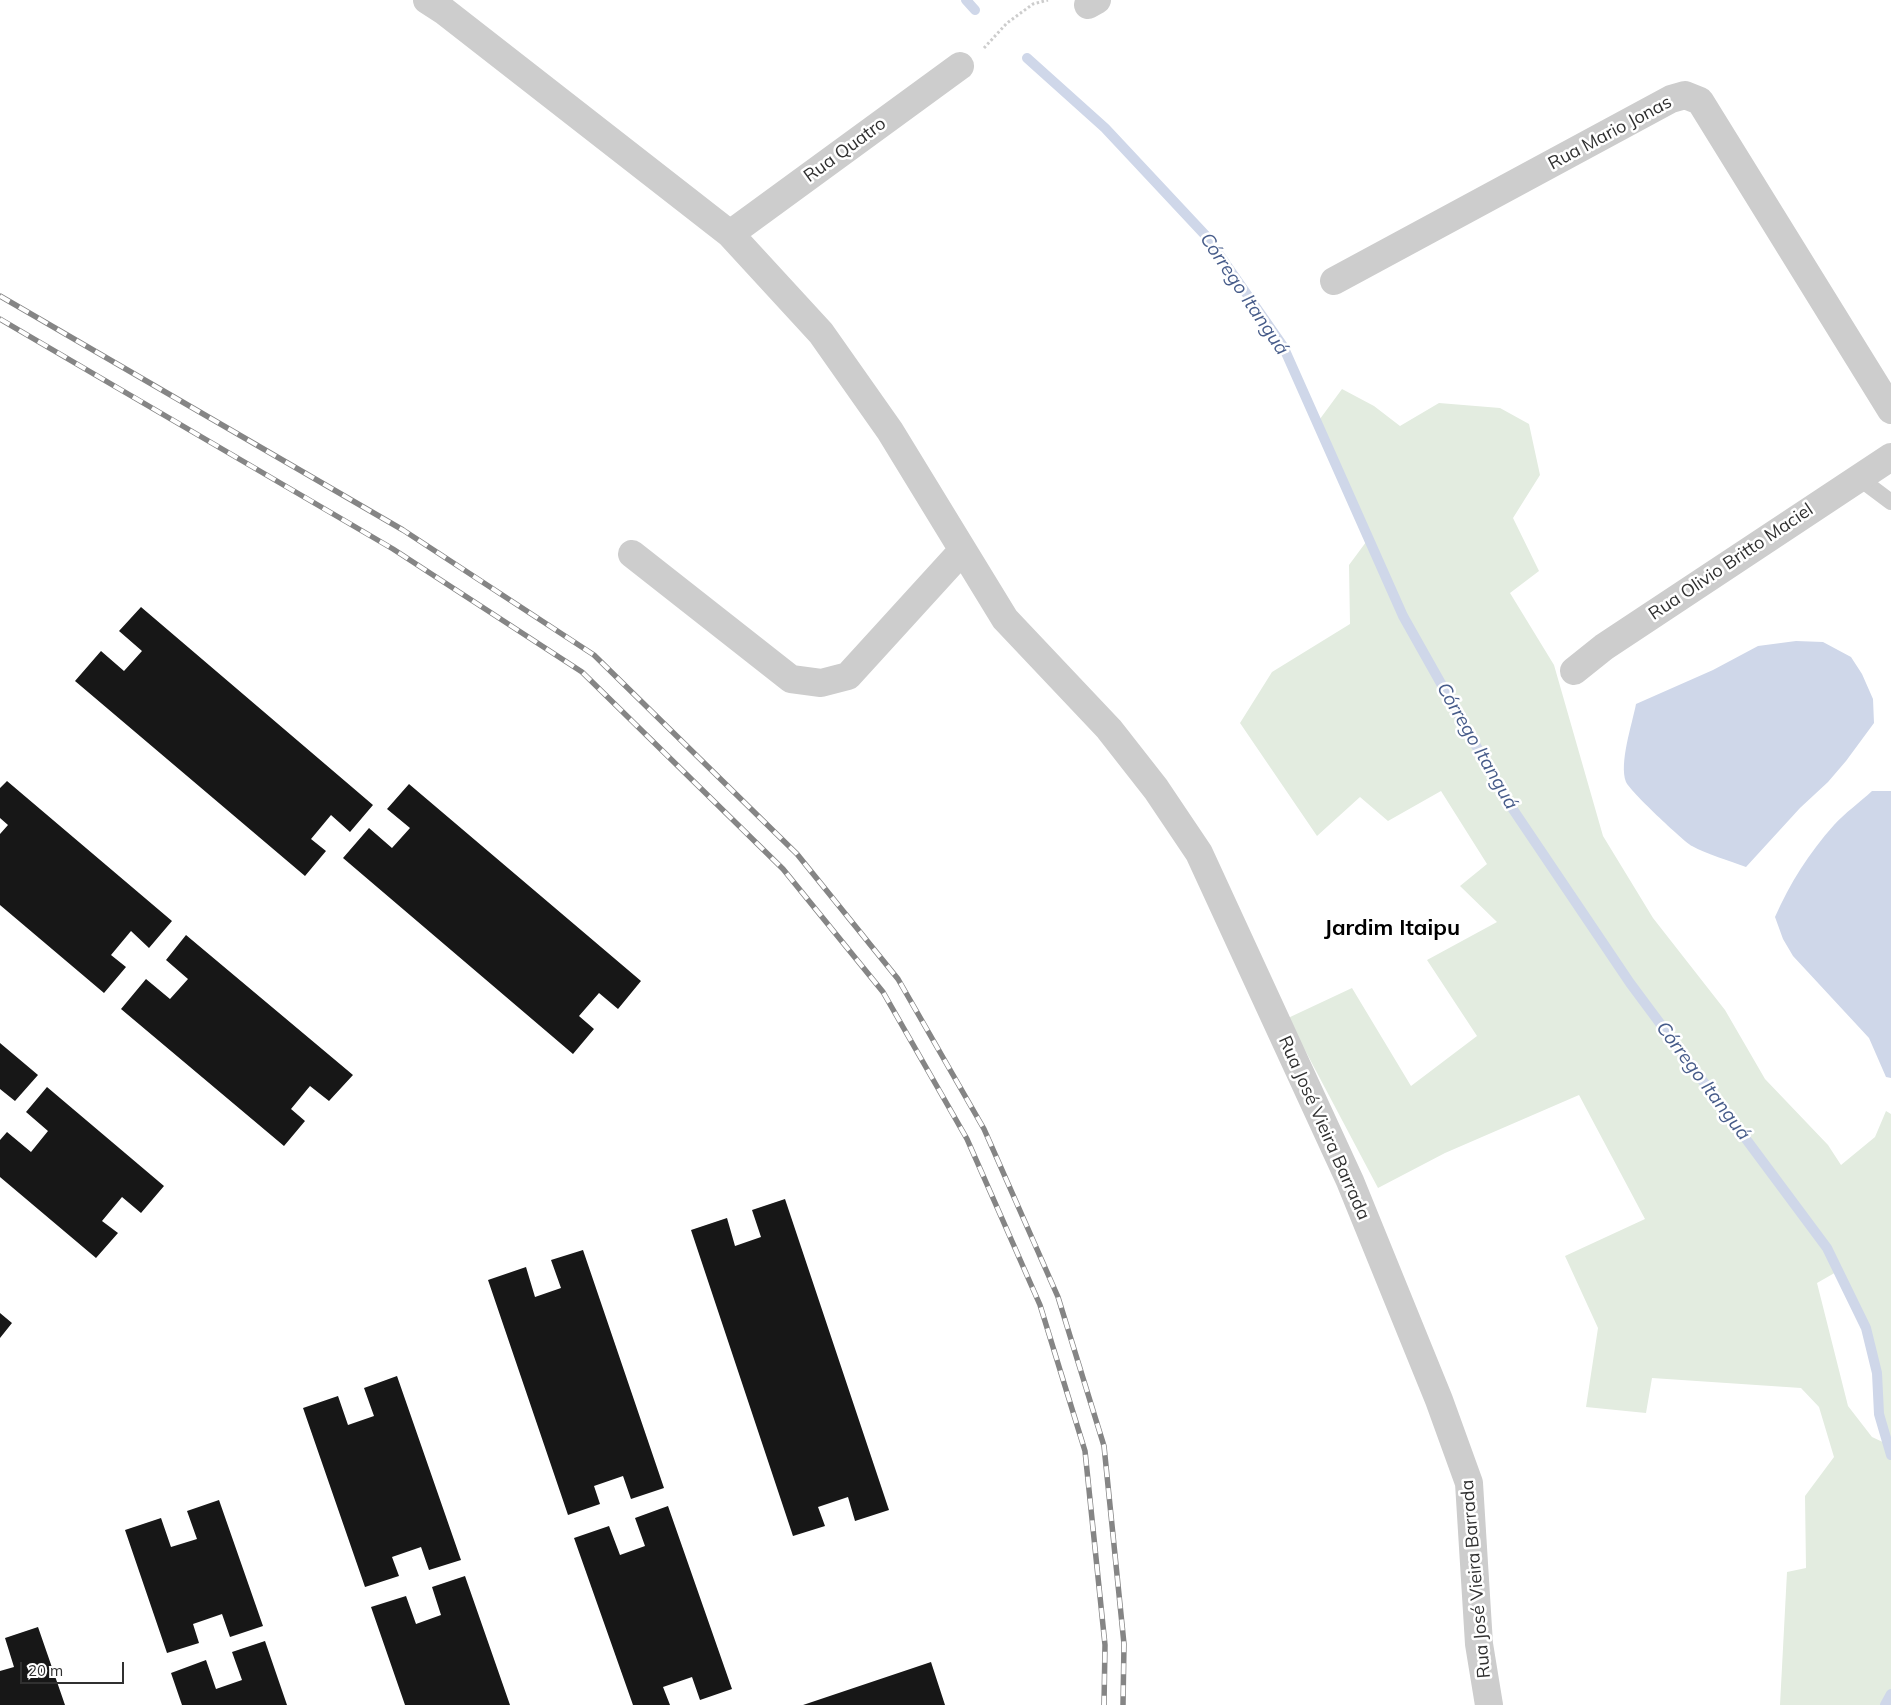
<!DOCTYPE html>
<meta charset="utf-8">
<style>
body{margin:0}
#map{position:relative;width:1891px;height:1705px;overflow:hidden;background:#fff;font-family:Mulish,sans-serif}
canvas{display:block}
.scale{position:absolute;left:20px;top:1662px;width:104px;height:22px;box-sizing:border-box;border:2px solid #303030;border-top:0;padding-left:6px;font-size:15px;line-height:18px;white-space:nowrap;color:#303030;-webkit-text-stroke:4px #fff;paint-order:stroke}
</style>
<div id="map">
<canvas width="1891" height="1705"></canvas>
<div class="scale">20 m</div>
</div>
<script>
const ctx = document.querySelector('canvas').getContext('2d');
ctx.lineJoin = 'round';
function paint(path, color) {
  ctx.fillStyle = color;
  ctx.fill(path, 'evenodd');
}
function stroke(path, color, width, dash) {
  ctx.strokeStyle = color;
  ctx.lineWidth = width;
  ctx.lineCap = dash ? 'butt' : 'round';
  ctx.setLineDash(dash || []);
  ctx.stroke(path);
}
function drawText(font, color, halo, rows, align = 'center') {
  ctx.font = font + ' Mulish,sans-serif';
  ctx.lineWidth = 5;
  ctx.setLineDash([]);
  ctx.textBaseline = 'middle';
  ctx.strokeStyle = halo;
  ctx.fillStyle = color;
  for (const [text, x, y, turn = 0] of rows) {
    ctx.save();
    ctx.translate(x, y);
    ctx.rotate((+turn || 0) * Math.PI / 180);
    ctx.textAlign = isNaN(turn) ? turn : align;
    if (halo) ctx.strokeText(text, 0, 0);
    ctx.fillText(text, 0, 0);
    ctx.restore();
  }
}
paint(new Path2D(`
 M1342,389L1374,406L1400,426L1439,403L1500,408L1529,424L1540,475L1513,518L1539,571L1510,593L1554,665L1603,836L1653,918L1725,1010L1765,1079L1828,1145L1841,1165L1875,1137L1886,1111L1891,1114V1705H1780L1787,1572L1806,1568L1805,1496L1834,1457L1819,1407L1801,1388L1652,1378L1646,1413L1586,1407L1598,1328L1565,1256L1645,1219L1579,1095L1445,1153L1378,1188L1288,1018L1352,988L1411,1086L1477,1036L1427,960L1497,922L1460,886L1487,864L1441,791L1388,821L1360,797L1317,836L1240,723L1272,672L1350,624L1349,565L1369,538L1317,423ZM1838,1271L1866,1328L1877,1373L1879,1414L1887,1444L1872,1437L1848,1406L1817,1283Z`), '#e3ece0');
paint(new Path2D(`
 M1796,641L1823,642L1851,657L1862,674L1873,699L1874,723L1846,761L1828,782L1800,808L1746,867C1730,861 1706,854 1692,846C1683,841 1629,790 1626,782C1619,763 1632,725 1636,704L1713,670L1758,646Z
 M1872,791H1891V1078L1886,1077L1869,1038L1793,956L1783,939L1775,917C1790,883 1809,853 1834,825C1845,813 1860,802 1872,791Z`), '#cfd7e9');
stroke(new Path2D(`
 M966,0L975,10
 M1027,58L1105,128L1207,237L1283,346L1403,616L1506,799L1630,983L1827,1248L1866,1328L1877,1373L1879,1414L1891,1455
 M1885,1705L1891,1694`), '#cfd7e9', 10);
paint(new Path2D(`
 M141,607L373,805L350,832L331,815L311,839L326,851L305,876L75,681L101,651L124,671L142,651L119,631Z
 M7,781L172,921L149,948L131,931L111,955L126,967L104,993L0,905V834L8,825L0,818V788Z
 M409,784L641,981L618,1009L599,993L579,1016L594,1029L573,1054L343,858L369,828L392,848L410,828L387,809Z
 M186,935L353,1075L329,1101L310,1086L291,1109L305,1121L284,1146L121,1009L146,979L170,999L188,979L166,960Z
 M0,1043L38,1075L15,1101L0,1089Z
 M47,1087L164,1186L141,1213L122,1197L102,1221L118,1233L96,1258L0,1177V1140L7,1132L31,1152L48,1131L26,1112Z
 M785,1199L889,1510L855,1521L848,1497L818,1507L825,1526L793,1536L691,1230L727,1218L735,1246L761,1237L752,1210Z
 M583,1250L664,1488L631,1499L623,1476L594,1486L600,1504L568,1515L488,1280L526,1267L535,1297L561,1288L551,1260Z
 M0,1313L12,1323L0,1338Z
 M397,1376L461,1560L429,1570L421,1547L392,1557L399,1576L365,1587L303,1408L338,1396L348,1425L374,1416L364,1388Z
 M219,1500L263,1626L230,1637L222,1614L193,1624L199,1643L167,1653L125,1530L161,1518L171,1547L197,1539L187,1511Z
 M668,1506L732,1689L700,1700L692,1677L663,1687L670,1705H633L574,1538L609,1526L620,1555L645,1546L635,1518Z
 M465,1576L510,1705H405L371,1607L406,1596L416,1624L441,1615L432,1587Z
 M38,1627L65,1705H0V1671L14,1667L5,1638Z
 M265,1641L287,1705H182L171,1673L206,1660L216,1689L242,1680L232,1652Z
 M931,1662L945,1705H803Z`), '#171717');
stroke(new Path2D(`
 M984,48L1007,23L1033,4L1048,0`), '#cdcdcd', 3, [2.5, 2.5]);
stroke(new Path2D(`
 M1859,478L1891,502`), '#cdcdcd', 16);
stroke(new Path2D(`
 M427,0L444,11L730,234L821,333L890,431L1005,619L1109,729L1156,789L1199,853L1350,1181L1439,1400L1469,1483L1479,1644L1489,1705
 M1088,5L1097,0
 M730,234L960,66
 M1334,281L1671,99L1685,95L1700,101L1891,410
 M632,554L791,679L821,683L848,676L962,551
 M1574,671L1604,647L1891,457`), '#cdcdcd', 28);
const rail = new Path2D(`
 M0,296L403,530L594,655L797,854L898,979L984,1129L1058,1297L1104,1446L1124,1644L1123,1705
 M0,319L393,549L582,672L783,869L883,992L967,1139L1040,1305L1085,1451L1105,1645L1104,1705`);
stroke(rail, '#858585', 5.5);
stroke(rail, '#fff', 4, [11]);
drawText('18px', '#303030', '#fff', [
 ["Rua Mario Jonas",1610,133,-28],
 ["Rua Quatro",845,150,-36],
 ["Rua Olivio Britto Maciel",1731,562,-34],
 ["Rua José Vieira Barrada",1324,1128,66],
 ["Rua José Vieira Barrada",1476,1579,-95]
]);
drawText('italic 19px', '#475c8a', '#fff', [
 ["Córrego Itanguá",1244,294,56],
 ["Córrego Itanguá",1477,746,60],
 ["Córrego Itanguá",1703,1081,53]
]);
drawText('bold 22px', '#000', '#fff', [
 ["Jardim Itaipu",1392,928]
]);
</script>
